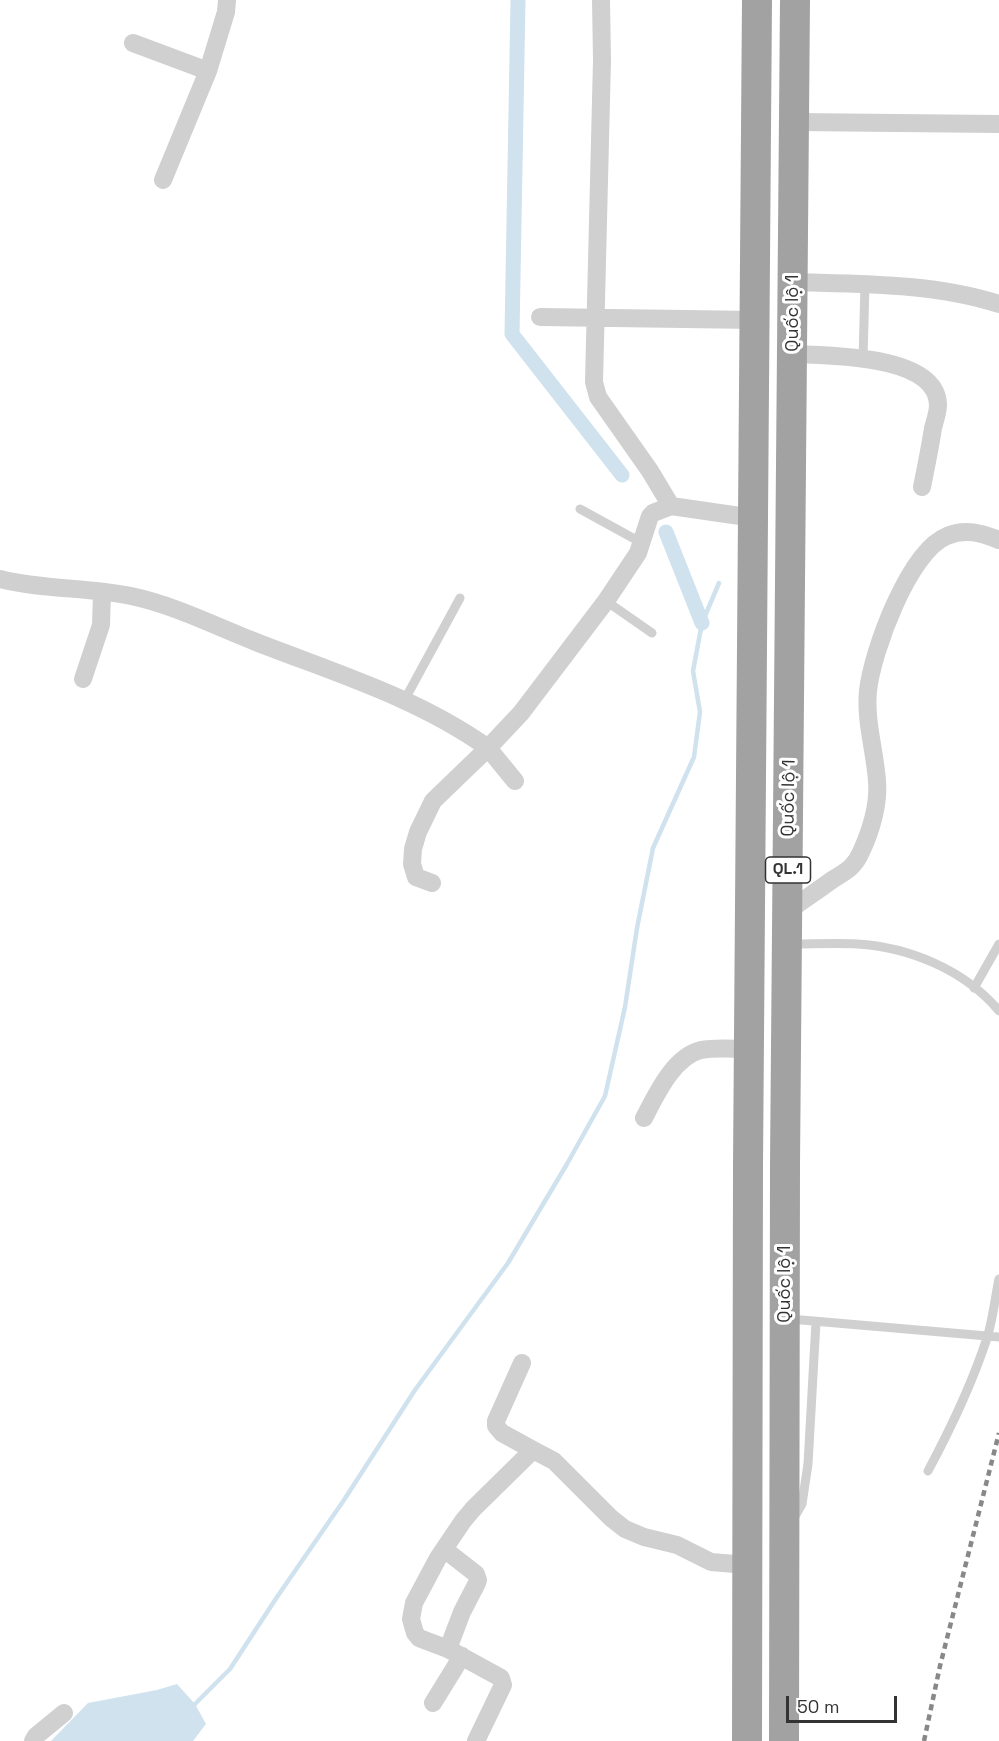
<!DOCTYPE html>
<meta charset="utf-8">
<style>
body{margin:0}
#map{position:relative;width:999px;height:1741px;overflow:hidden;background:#fff;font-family:"Space Grotesk",sans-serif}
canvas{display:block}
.scale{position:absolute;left:786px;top:1696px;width:111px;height:27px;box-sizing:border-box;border:3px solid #333;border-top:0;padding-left:8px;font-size:18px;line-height:21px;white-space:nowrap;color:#333;-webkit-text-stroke:4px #fff;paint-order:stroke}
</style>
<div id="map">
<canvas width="999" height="1741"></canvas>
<div class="scale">50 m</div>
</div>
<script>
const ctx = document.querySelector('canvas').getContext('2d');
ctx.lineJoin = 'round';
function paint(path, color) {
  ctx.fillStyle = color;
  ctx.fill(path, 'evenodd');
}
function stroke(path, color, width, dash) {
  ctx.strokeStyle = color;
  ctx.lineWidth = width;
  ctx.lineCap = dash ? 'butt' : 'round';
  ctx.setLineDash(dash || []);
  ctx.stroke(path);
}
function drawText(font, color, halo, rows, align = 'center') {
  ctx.font = font + ' "Space Grotesk",sans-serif';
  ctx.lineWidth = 6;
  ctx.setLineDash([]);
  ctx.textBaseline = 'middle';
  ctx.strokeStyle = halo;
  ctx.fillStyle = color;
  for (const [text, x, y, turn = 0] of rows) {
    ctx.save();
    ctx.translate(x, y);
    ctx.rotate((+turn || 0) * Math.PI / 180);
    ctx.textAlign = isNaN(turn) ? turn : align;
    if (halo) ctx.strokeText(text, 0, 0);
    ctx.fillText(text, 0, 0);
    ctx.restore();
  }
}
paint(new Path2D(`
 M177,1684L195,1704L206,1724L193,1741H51L88,1703L157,1690Z`), '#cfe2ee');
stroke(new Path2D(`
 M195,1704L230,1669L277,1597L344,1500L415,1390L508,1263L567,1164L605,1096L625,1007L637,928L653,848L694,757L700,712L693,671L702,623L719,583`), '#cfe2ee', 4.5);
stroke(new Path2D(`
 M518,0L512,334L622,475
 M666,532L702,623`), '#cfe2ee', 15);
stroke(new Path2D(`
 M863,359L865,284
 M580,509L642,543
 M606,601L652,633
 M404,701L460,598
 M792,944C814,944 835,943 857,944C909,947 965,970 999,1011
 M974,988L999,944
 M790,1319L999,1337
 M928,1471C951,1428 972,1384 987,1338C993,1319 995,1298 999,1279
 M794,1518L802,1504L808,1464L816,1322`), '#d0d0d0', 9);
stroke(new Path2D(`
 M133,43L208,71
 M794,122L999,124
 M163,180L208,71L226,12L227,0
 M794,282C861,284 934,283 999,304
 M540,317L756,320
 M793,354C828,356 937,354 938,405C938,412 935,421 933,428C930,448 926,467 922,487
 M671,506L754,518
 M0,579C43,590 88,587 131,596C174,605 215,626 256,642C335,673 418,698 488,748L521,713L606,601L638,553L650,516L653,513L671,506L650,471L598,397L594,382L602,60L601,0
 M83,679L101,625L102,593
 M432,883L416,877L412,864L413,849L418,832L433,801L488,748L515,781
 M787,912C802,901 817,891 832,880C838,876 846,872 851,867C855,863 859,857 861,852C871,831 879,804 877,781C875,751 865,721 868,691C872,652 909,551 947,536C965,528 981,533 999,540
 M644,1118C656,1095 674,1056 701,1050C716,1047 733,1049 749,1049
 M522,1363L496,1421V1426L502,1433L533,1450
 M444,1549L476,1574L478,1580L477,1583L462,1612L448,1649
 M433,1703L462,1656
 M33,1741L36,1736L64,1713
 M476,1741L503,1685L501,1678L448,1649L419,1638L415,1633L411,1619L414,1603L438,1558L463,1521L473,1509L533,1450L554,1461L611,1518L625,1529L644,1537L677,1545L711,1562L747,1565`), '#d0d0d0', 18);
stroke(new Path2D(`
 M747,1741L748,1164L757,0
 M784,1741L785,1164L795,0`), '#a2a2a2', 30);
stroke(new Path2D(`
 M924,1741L940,1666L999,1433`), '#888', 4.5, [6, 4.5]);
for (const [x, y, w] of [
 [788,870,45]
]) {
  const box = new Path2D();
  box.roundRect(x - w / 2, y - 13, w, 26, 4.5);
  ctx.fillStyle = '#fff';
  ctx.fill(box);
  stroke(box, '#333', 1.5);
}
drawText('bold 16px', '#333', null, [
 ["QL.1",788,870]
]);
drawText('18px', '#333', '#fff', [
 ["Quốc lộ 1",793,313,-90],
 ["Quốc lộ 1",789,798,-89],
 ["Quốc lộ 1",785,1284,-90]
]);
</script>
